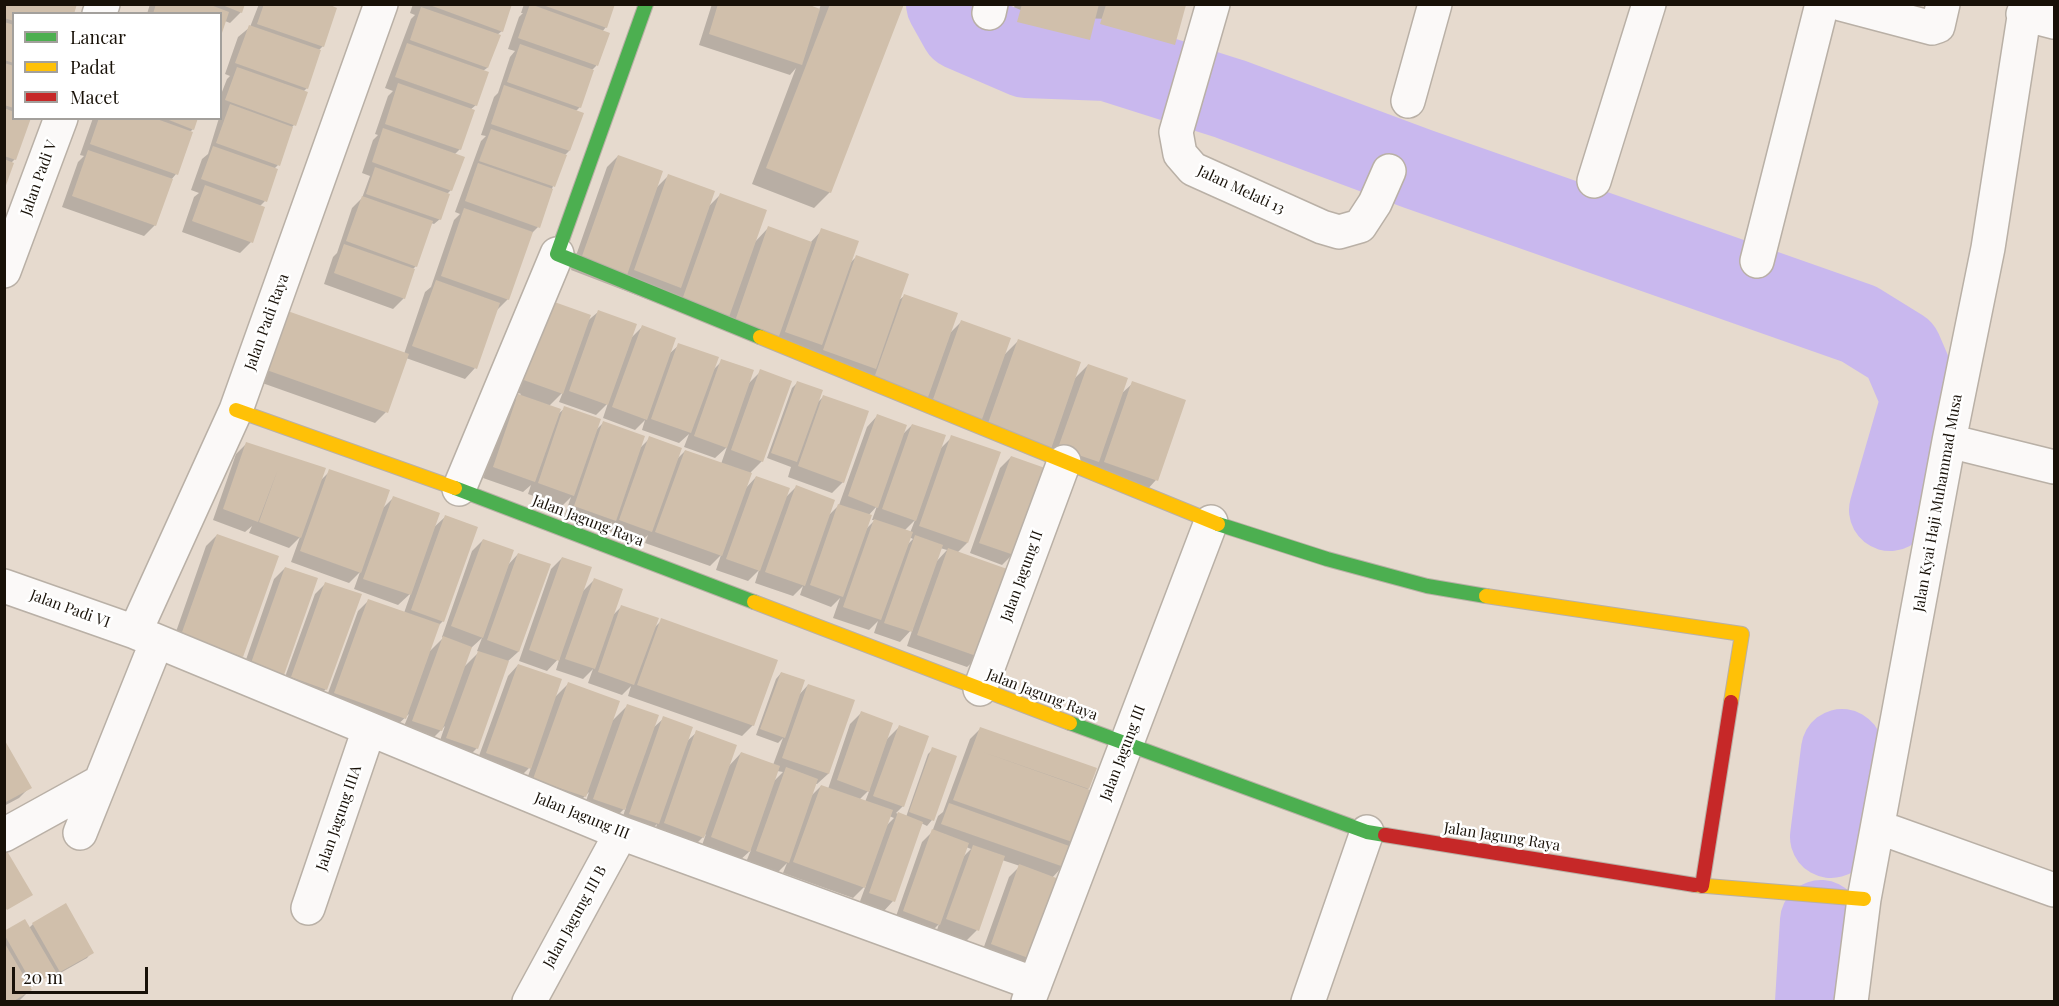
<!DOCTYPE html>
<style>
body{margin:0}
#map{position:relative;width:2059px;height:1006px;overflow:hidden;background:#e6dace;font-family:"Playfair Display",serif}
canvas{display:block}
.frame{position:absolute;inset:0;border:6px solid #181108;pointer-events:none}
.legend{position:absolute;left:12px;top:12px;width:210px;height:108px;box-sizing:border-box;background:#fff;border:2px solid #a3a09c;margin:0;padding:8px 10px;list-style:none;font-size:18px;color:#181108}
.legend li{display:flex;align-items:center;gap:12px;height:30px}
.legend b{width:30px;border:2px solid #a3a09c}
.scale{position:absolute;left:12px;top:967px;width:136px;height:27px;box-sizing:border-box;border:3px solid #181108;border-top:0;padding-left:8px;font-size:18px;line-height:21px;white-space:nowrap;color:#181108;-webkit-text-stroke:4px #fff;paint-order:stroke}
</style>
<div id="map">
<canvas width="2059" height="1006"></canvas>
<div class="frame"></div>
<ul class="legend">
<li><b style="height:8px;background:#4caf50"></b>Lancar</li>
<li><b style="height:8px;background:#ffc107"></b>Padat</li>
<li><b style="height:8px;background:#c62828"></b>Macet</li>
</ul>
<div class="scale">20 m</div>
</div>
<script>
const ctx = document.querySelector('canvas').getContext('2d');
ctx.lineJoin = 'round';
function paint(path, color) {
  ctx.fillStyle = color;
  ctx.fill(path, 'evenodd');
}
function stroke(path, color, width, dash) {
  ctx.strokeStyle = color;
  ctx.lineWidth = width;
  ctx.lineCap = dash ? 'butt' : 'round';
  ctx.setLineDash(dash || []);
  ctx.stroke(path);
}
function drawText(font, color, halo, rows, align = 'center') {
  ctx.font = font + ' "Playfair Display",serif';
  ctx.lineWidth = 5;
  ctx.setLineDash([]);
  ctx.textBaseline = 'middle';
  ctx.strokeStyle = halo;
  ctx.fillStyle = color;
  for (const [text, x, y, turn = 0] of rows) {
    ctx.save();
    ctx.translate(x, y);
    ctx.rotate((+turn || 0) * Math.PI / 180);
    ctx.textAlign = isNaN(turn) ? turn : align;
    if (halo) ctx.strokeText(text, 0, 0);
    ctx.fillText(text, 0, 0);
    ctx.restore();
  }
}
paint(new Path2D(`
 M4,4L14,14L15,159L11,163L4,185Z
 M150,4H244L241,12L230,23L225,21L220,32V14H147Z
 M259,4H331L323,46L318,51L307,88L303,92L294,125L291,128L278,165L274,169L265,201L260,206L251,242L240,253L182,232L194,197L199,193L191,190L202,159L208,154L219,118H220L222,114L220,113V97L227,79L230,76L225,74L238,37L250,27Z
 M413,4H511L502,31L497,35L487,68L483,71L476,105L470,110L460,149L454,155L451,190L447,194L440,219L434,224L431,223L416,266L412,270L404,298L393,309L324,284L333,257L337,253L352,208L362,198L370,176L362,173L373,140L378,135L375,134L388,96L393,91L385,88L411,19L415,15L410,13Z
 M524,4H614L606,27L602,32L608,34L596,66L591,71L580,107L576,111L569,151L564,156L538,227L530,235L508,299L497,310L475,368L465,379L406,358L386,412L375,423L251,379L271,321L404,354L425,292L431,287L454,220L460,214L455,212L481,141L486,136L481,135L494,97L498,93L510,57L515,51L508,49L519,17L523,13H521Z
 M712,4H802L819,10L821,4H902L830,192L814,208L752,184L796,68L790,75L699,45Z
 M1015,4H1184L1174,45L1163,55L1090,35L1088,40L1078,50L1007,33Z
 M93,118H196L193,129L189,133H191L176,174L171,180L155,225L144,236L62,207L78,162L84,156L80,155Z
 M618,156L655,189L668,176L708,207L720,195L754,243L768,228L810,243L822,230L850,263L856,257L898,301L904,296L949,334L961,322L1004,355L1018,341L1073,380L1088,365L1121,394L1133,383L1156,480L1146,491L571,270L607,167Z
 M598,312L630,339L642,327L669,354L679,345L713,370L722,361L749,383L761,371L762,461L751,472L745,489L756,477L785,498L796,487L828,516L839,505L867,427L877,416L901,436L912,425L941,448L952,437L999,453L967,543L957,553L978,657L967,667L907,646L913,628L900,642L874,633L878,621L869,630L833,618L840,598L831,607L800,595L803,586L793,596L755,583L759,570L748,581L716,570L721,555L710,566L645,543L648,535L640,542L609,531L612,522L604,531L564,517L571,497L562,506L528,494L531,485L523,492L483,478L508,407L521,394L508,389ZM563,392L559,402L596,415L608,403L603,418L635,430L645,420L642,430L679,443L689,434L684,447L715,458L727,447L721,464L685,451L676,460L650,438L640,448L604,422L595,431L565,408L557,415L549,406ZM877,506L872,520H875L865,530L868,516ZM915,520L910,533L904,531ZM909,537L913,539L906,546ZM940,548L947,550L935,563Z
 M797,383L816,404L823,397L843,482L832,493L788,477L791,467L767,458L792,388Z
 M247,443L320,481L330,471L382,509L393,498L432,529L445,517L443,621L437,627L427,654L443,638L442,637L472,551L483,540L507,566L518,554V652L507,662L477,748L466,759L437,749L445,726L430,741L402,731L409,714L393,729L324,704L358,611L369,600L404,613L411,593L398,605L354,589L360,572L349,583L291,562L300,537L289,548L249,533L252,526L245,532L213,520L236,454ZM482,638L477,651L479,652L463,668L471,648Z
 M1011,457L1013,554L1002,565L970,553L1000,468Z
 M217,535L242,656L231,667L171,646L206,546Z
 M562,558L581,593L594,580L612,616L622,606L653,629L662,620L753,725L742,736L628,696L631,686L622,695L588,683L593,669L583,679L556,670L560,657L547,671L519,661L551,569Z
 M285,568L282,674L272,685L241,674L274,579Z
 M326,583V689L315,700L281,688L315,594Z
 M518,665L554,698L568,684L612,721L627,706L652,729L664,718L686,742L697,732L728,767L741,753L773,765L783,738L778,743L756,735L776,679L781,673L798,696L808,685L853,701L828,774L817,784H815L810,797L821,786L828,789L850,724L861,713L885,741L899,727L903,806L896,813L906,817L928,754L933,749L932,820L927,826L921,823L893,901L883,912L859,904L866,885L853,898L783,873L787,863L777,873L746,862L751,850L738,862L701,848L706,834L692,848L654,834L657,824L647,834L620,825L626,807L613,820L583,810L589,792L574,807L523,790L532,765L518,779L476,764L508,676ZM777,771L783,772L773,782ZM870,789L865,802L859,800ZM889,816L894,818L885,827Z
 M981,728L1095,769L1087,791L1073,843L1068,848L1063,866L1052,878L1030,958L1019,969L981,955L1009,877L1020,866L1002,860L977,930L966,941L937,930L939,924L928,935L894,922L922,842L932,832L938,816L943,812L970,739ZM966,847L971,849L963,857Z
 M4,743L30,787L19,798L4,806Z
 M33,924L92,952L87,958L55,976L53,973L29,988L30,990L18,1002H4V933L29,928Z`), '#0003');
stroke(new Path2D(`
 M947,4L961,29L1026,57L1107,60L1230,99L1418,169L1859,324L1901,350L1922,399L1890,510
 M1831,837L1842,750
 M1816,1002L1821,921`), '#c9b8ee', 82);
paint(new Path2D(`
 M4,4H77L74,14H14V21L4,18Z
 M156,4H208L229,12L221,36L220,14H153Z
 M220,4H245L242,13Z
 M264,4H328L337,8L324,47L257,24Z
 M427,4H512L503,32Z
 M530,4L610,33L598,66L518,38Z
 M540,4H615L607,28Z
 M718,4H807L820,9L802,65L709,34Z
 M830,4H904L831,193L766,168Z
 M1022,4H1099L1090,40L1017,22Z
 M1106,5H1186L1175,45L1100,24Z
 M421,7L501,35L488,68L410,40Z
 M4,22L14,25V63L4,60Z
 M249,25L321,50L308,89L235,63Z
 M407,43L489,72L477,106L395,77Z
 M520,44L594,70L581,108L507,82Z
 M4,63L14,66V108L4,105Z
 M237,67L308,92L296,126L225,100Z
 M398,83L475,110L461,150L385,124Z
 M504,85L584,113L570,151L491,124Z
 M230,104L293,127L280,166L216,143Z
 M4,108L14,112V118H31L16,160L4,156Z
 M99,118H154L193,132L178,175L90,144Z
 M164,118H198L194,130Z
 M383,128L465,157L452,191L372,162Z
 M491,129L567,155L555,187L479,161Z
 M213,146L278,169L267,202L201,179Z
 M88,150L173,179L156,226L72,196Z
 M618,155L663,171L627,275L581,259Z
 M4,159L14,163L5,188H4Z
 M478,163L553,189L540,228L465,201Z
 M375,167L450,194L441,220L366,194Z
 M668,174L715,191L681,288L634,270Z
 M205,185L265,207L253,243L192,221Z
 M720,193L767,210L729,317L682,300Z
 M362,196L433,221L417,267L346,241Z
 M464,208L533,232L509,300L441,276Z
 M768,226L812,242L778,339L734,324Z
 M821,228L859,241L822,345L785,332Z
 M344,244L415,269L405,299L334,273Z
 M856,255L909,274L876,369L823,350Z
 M436,280L500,303L477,369L412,346Z
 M904,294L958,313L927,400L873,381Z
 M546,299L591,315L563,394L518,378Z
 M282,309L409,354L388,413L261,368Z
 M598,310L637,324L608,405L569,391Z
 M961,320L1011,338L981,422L931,405Z
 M642,325L676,338L647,420L612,407Z
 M1018,339L1081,362L1051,449L987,426Z
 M678,343L719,357L691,433L651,419Z
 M721,359L754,370L727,448L694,436Z
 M1088,364L1128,378L1099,462L1058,448Z
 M760,369L792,381L763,462L731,450Z
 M797,381L823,390L797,462L771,453Z
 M1132,381L1186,400L1158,481L1104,462Z
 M518,394L561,409L535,482L493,467Z
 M823,395L869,411L844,483L798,466Z
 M564,406L601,419L574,496L538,483Z
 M877,414L907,425L878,508L848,496Z
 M603,421L645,436L616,521L574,506Z
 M912,424L946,435L916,521L882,509Z
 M951,435L1001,452L968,543L919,526Z
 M649,436L682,448L652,532L619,520Z
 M246,442L326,468L301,538L259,522L278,469L258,522L223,509Z
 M685,450L752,473L722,556L655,532Z
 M1011,456L1045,468L1014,555L979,543Z
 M329,469L390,490L361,573L300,551Z
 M756,476L790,488L760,571L726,559Z
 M796,485L835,500L805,586L765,572Z
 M393,496L440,513L411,595L363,579Z
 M838,504L872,515L843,597L810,585Z
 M445,515L478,527L444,622L411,610Z
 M874,519L913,532L881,620L843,607Z
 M217,534L279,556L243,657L181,635Z
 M915,535L943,545L912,632L884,623Z
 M483,539L514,550L483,638L451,626Z
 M948,548L1010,570L979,657L917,635Z
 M518,553L551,564L519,652L487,640Z
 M562,557L592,567L559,661L529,650Z
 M285,567L318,578L284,675L251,663Z
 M594,578L623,589L595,669L565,659Z
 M325,582L362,594L327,690L291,677Z
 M368,599L440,624L406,719L334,693Z
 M621,605L659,618L634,685L598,672Z
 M661,618L778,660L754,726L637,685Z
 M443,636L472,647L442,731L412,721Z
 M478,651L509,661L478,749L446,738Z
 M518,664L562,679L531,769L486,753Z
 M781,672L805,680L785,738L760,729Z
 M568,682L620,701L586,797L533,779Z
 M808,684L855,700L829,774L782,758Z
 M627,704L659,715L625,810L593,799Z
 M861,711L893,723L869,792L837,780Z
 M663,716L693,727L659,824L629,814Z
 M899,725L929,736L904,807L873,796Z
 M980,727L1097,768L1089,789L977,750L1093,791L1075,843L953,800Z
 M696,730L737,745L704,838L664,823Z
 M4,739L32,788L4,803Z
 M932,747L957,756L934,821L909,812Z
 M741,752L780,766L750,852L711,837Z
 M786,767L818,779L789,863L756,851Z
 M821,785L893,810L865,888L793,862Z
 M949,803L1072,847L1064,867L941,824Z
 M898,812L923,822L895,902L869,893Z
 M932,829L969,843L940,925L903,911Z
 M973,845L1005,856L979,931L946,919Z
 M4,846L33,895L7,910L4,906Z
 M1019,864L1059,879L1031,959L991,944Z
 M66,903L94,953L60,972L32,923Z
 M25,919L56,972L33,985L4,934V931Z
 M4,942L32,990L12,1002H4Z`), '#d0bfab');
const street = new Path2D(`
 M1213,4L1176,132L1180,154L1193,169L1322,227L1339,232L1360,226L1375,203L1389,171
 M1841,4L1932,28L1938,26L1943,4
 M989,13L991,4
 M99,14L103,4
 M2023,14L2054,22
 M1408,101L1435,4
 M1594,181L1649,4
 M1757,261L1822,4
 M4,271L61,118
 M1949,441L2054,467
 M459,489L557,254
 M4,586L135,632L621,833L1035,984
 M135,632L236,410L381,4
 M980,689L1064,462
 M1878,827L2054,890
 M80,833L157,641
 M4,835L100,782
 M308,908L369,729
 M529,1002L621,833
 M1028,1002L1211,522
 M1308,1002L1367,832
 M1851,1002L1864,899L1949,441L1988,248L2026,4`);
const fast = new Path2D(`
 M646,4L557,254L760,337
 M455,488L754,602
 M1218,524L1327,559L1427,586L1486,596
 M1070,723L1367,832L1385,835`);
const slow = new Path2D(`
 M760,337L1218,524
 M236,410L455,488
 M1486,596L1742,634L1731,702
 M754,602L1070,723
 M1695,885L1864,899`);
const jam = new Path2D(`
 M1385,835L1695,885
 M1702,886L1731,702`);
stroke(street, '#b9b0a6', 36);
stroke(fast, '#b9b0a6', 16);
stroke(slow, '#b9b0a6', 16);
stroke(jam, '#b9b0a6', 16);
stroke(street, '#fbf9f8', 33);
stroke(fast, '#4caf50', 14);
stroke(slow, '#ffc107', 14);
stroke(jam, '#c62828', 14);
drawText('15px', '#181108', '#fff', [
 ["Jalan Padi V",39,178,-70],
 ["Jalan Melati 13",1241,190,25],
 ["Jalan Padi Raya",267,322,-70],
 ["Jalan Kyai Haji Muhammad Musa",1938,503,-80],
 ["Jalan Jagung Raya",588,521,21],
 ["Jalan Jagung II",1022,576,-70],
 ["Jalan Padi VI",70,609,20],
 ["Jalan Jagung Raya",1042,695,21],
 ["Jalan Jagung III",1123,753,-69],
 ["Jalan Jagung III",582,816,22],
 ["Jalan Jagung IIIA",339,818,-71],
 ["Jalan Jagung Raya",1502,837,9],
 ["Jalan Jagung III B",575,917,-61]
]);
</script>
